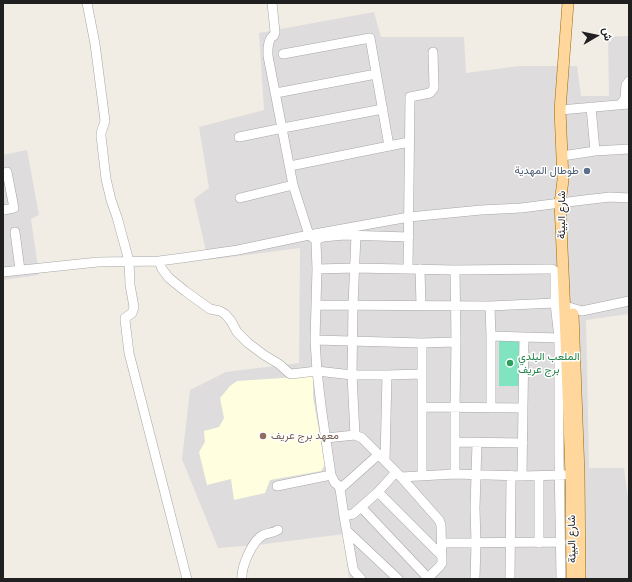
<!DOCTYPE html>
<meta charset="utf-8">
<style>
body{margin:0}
#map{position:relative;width:632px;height:582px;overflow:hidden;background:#f1ede5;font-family:"PT Sans",Vazirmatn,sans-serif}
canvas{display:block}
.frame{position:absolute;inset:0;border:4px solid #202020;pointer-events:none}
.north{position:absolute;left:576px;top:16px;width:40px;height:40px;-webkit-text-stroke:3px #fff;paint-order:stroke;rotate:81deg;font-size:11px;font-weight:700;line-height:16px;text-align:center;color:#202020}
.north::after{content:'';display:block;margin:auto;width:14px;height:18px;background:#202020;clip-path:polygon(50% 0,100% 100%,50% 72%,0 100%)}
</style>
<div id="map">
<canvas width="632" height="582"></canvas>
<div class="frame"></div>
<div class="north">ش</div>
</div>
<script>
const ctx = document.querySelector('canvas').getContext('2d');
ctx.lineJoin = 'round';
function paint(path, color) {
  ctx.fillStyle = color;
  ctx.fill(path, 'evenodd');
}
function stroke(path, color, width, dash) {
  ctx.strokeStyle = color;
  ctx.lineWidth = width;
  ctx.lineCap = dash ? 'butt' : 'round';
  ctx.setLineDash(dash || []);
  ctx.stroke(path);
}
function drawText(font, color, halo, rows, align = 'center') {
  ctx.font = font + ' "PT Sans",Vazirmatn,sans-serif';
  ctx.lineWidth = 3;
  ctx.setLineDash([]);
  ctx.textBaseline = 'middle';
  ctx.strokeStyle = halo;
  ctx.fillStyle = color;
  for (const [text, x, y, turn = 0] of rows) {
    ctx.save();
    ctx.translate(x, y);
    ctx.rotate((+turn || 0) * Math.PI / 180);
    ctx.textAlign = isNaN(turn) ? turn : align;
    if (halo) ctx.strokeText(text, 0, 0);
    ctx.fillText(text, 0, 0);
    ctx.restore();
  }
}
paint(new Path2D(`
 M374,12L381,37H464L466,73L519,66H577L581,96H609L608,37L629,36V314L586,320L589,468H624L629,504V579H349L344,534L257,545L218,548L182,459L190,390L226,372L299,363L300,248L208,260L194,199L209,188L199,127L264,110L259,33Z
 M27,150L39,215L31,219L39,275L3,280V155Z`), '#dedcdc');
paint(new Path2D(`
 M313,376V397L325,465L321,471L270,480L265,493L234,500L231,479L207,485L199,452L205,442L204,431L219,427L224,418L220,398L230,386L237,381Z`), '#ffffe0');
paint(new Path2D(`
 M499,340H520V386H499Z`), '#7fe4bf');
const minor = new Path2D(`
 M87,3L95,44L105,121L101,133V136L106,179L111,200L117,217L129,261L130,285L134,307L132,313L125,318V320L129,353L187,579
 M272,3L275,32C273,39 275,33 271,38C267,44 268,50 268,56L293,185L309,235L313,238
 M283,54L370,38L389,146
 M276,93L376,74
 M621,104L625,98L626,85L629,81
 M591,107L595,151
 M560,110L629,104
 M239,137L283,128L383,109
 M562,156L595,151L629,149
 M290,166L409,142
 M240,198L293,185
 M3,210L14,208L7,172
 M15,232L20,270
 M159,261L162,269L169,278L185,291L210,309L220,311L225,314L231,321L237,332L248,343L264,355L279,364L289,373L291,374L317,371L352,375H387L422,374
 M317,269L355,268L455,270L549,269H552L555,271V303L559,338V457L561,579
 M408,269L410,97L430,93L434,88L433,52
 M420,269L421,305
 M455,270L456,342L455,408V474
 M3,272L98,262L159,261L182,258L238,250L309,235L409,217L481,210L521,208L584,200L610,197L629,198
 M316,305L490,306L555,303L582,311L629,301
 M490,306L491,336V408
 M491,336L524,337L559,338
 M315,340L422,343L456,342
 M422,407L523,408
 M355,435L352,375L353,305L356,235
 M326,438L355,435L362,438L401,477L439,520L441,525L442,563L439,567L427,579
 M455,442L523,443
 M378,455L340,489L338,485L335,483L331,475L321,406L317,371L315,340L317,269L316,242L318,239L323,237L344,235L409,237
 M385,461L387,375
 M422,476V343
 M522,476L524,337
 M539,476V543
 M401,477L455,474L522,476L564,475
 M277,486L331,475
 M340,489L344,516L353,514L378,492L396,472
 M378,492L442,556
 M361,507L428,578
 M344,516L353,568L354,571L361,579
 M347,531L398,579
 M442,543L561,542
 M242,579C241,567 252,541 263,535C268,533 273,533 278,530
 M475,579L476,543L475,508L477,443
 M510,579L511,475`);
const major = new Path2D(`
 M568,3L560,110L563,180L560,203L566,338L571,475L572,579
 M573,314L579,474L580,579`);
stroke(minor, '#a7a7a7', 10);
stroke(major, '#9b6a00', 12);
stroke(minor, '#fff', 9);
stroke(major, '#ffd69c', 11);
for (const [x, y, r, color] of [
 [587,171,4,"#5c6f8a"],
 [510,363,4,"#2e9e5b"],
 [263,436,4,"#8d6e63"]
]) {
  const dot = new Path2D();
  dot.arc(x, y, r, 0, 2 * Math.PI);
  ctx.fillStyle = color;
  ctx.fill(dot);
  stroke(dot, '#fff', 1.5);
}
drawText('11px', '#4e5e75', '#fff', [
 ["طوطال المهدية",579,171]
], 'right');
drawText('11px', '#202020', '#fff', [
 ["شارع البيئة",562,215,-90],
 ["شارع البيئة",572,539,-91]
]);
drawText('11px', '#27864d', '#fff', [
 ["الملعب البلدي",518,357],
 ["برج عريف",518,370]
], 'left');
drawText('11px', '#785e54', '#fff', [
 ["معهد برج عريف",271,436]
], 'left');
</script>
